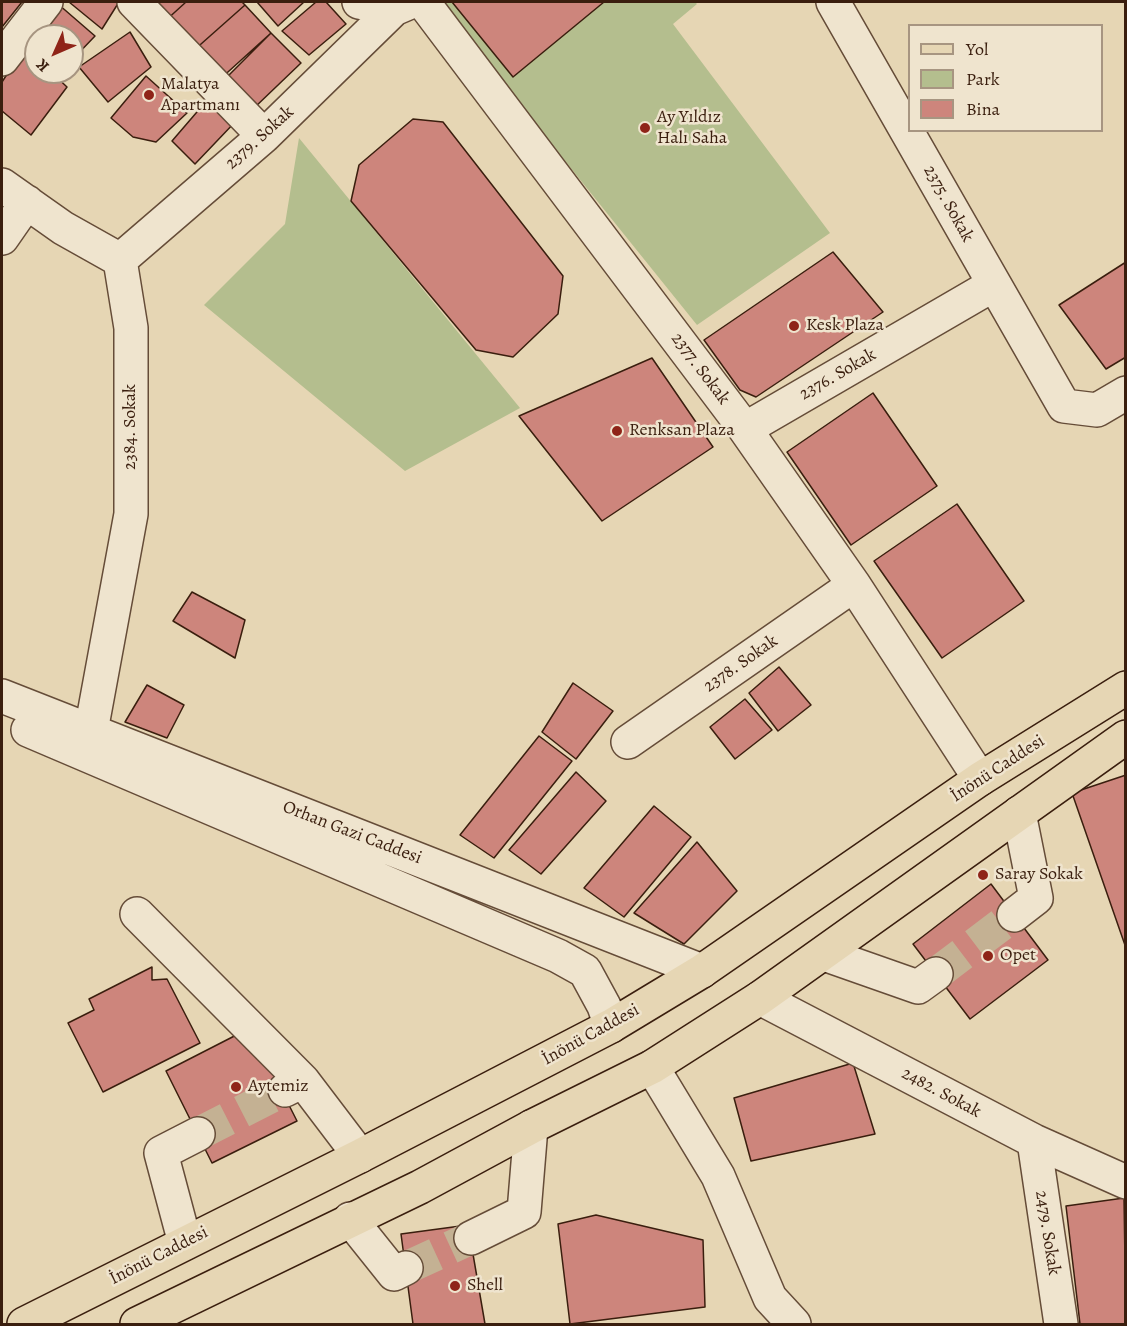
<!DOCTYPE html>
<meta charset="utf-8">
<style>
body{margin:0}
#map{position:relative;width:1127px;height:1326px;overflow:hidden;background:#e6d6b4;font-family:Alegreya,serif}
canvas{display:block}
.frame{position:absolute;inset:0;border:3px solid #3a1e0e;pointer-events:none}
.legend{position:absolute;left:908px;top:24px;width:195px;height:108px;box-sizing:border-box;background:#efe4ce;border:2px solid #a79581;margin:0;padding:8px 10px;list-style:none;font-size:18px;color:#3a1e0e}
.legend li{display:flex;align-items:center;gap:12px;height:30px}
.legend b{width:30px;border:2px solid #a79581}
.north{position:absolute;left:24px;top:24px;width:60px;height:60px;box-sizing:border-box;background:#efe4ce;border:2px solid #a79581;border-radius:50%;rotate:225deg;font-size:16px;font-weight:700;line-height:24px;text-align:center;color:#3a1e0e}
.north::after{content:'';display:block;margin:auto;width:21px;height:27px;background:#8f2418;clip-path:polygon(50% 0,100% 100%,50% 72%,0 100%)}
</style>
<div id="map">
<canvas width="1127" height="1326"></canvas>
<div class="frame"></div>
<ul class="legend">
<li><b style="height:8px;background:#e6d6b4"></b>Yol</li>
<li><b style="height:16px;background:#b4be8e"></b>Park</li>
<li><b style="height:16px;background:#cd857c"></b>Bina</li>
</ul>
<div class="north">K</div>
</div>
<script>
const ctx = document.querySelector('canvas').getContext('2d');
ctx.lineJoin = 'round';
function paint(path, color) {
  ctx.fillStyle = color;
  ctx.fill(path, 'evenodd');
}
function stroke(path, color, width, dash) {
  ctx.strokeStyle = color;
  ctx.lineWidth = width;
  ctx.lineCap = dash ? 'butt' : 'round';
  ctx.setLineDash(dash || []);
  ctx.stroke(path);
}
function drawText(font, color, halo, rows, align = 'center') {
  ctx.font = font + ' Alegreya,serif';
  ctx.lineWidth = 5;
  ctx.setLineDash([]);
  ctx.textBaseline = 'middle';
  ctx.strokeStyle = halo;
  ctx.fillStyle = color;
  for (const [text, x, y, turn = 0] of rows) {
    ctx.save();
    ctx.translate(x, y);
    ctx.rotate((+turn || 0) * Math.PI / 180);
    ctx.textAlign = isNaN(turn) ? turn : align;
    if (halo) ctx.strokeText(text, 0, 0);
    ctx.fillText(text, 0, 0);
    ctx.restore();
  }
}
paint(new Path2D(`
 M437,2H695L697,4L673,24L830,233L697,325Z
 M299,138L520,408L405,471L204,305L285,224Z`), '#b4be8e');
const building = new Path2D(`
 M2,2H22L2,27Z
 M69,2H119L102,29Z
 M143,2H186L164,22Z
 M186,2H242L245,5L192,52L164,22Z
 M257,2H304L278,26Z
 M316,2H326L346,24L309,55L282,31Z
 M452,2H604L513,77Z
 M58,4L95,36L72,60V36H36Z
 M245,5L271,33L218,81L192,52Z
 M130,32L151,67L108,102L79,67Z
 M271,33L301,63L253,109L223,81Z
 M24,48L36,59V72H51L67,87L31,135L2,111V82Z
 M146,76L187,113L156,142L133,137L111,118Z
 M209,98L236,121L195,164L172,141Z
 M413,119L443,122L563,276L558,314L513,357L476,350L351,201L359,165Z
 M833,252L883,312L756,397L740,390L704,340Z
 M1126,262V357L1106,369L1059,305Z
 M652,358L713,447L602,521L519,416Z
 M873,393L937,486L851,545L787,452Z
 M957,504L1024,601L942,658L874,561Z
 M192,592L245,620L235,658L173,621Z
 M779,667L811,705L778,731L749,693Z
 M573,683L613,711L576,759L542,732Z
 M147,685L184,705L167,738L125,722Z
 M745,699L772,730L735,759L710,727Z
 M539,736L572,761L494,858L460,835Z
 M576,772L606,801L541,874L509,850Z
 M1126,775V948L1072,793Z
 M654,806L691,837L624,917L584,888Z
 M697,842L737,891L684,944L634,913Z
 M991,884L1048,960L970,1019L913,944Z
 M152,967V980L167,979L200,1043L103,1092L68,1023L94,1010L89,999Z
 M250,1028L297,1121L212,1163L166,1071Z
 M853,1063L875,1134L751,1161L734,1098Z
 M1124,1198L1126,1324H1080L1066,1206Z
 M596,1215L703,1240L705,1307L570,1324L558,1224Z
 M468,1225L485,1324H413L401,1234Z`);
paint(building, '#cd857c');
stroke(building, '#3a1e0e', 1.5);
stroke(new Path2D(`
 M936,974L1014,915
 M198,1134L282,1091
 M406,1268L471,1238`), '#c4b193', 33, [33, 16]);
const minor = new Path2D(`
 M134,2L264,136
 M359,2L394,9L408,3
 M423,2L745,429L854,585L980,779
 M833,2L1064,406L1097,410L1126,393
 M2,59L46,2
 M2,185L63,228L120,260L131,328V514L91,731
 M2,238L27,202
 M120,260L264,136L394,9
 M745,429L993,285
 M2,696L702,971
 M28,730L558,956L585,971L604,1006L611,1026
 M628,742L854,585
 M137,914L303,1081
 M1014,915L1036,898L1019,813
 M824,954L918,987L936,974
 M760,998L1034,1141L1126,1182
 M652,1067L718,1176L770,1298L794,1324
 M285,1090L303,1081L360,1156
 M1034,1141L1061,1324
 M350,1219L394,1274L406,1268
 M471,1238L524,1212L531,1127
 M185,1243L161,1153L198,1134`);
const major = new Path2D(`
 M24,1324L360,1156L611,1026L702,971L980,779L1126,688
 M137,1324L420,1187L531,1127L652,1067L760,998L1126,737`);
stroke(minor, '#654c38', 36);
stroke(major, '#3a1e0e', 36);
stroke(minor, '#efe4ce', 33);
stroke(major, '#e6d6b4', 33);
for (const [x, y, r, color] of [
 [149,95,6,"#8f2418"],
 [645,128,6,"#8f2418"],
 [794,326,6,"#8f2418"],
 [617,431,6,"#8f2418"],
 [983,875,6,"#8f2418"],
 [988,956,6,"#8f2418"],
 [236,1087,6,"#8f2418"],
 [455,1286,6,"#8f2418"]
]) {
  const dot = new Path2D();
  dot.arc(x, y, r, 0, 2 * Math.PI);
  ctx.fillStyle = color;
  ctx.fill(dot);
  stroke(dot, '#efe4ce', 2);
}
drawText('18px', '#3a1e0e', '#efe4ce', [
 ["Malatya",161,85],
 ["Apartmanı",161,106],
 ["Ay Yıldız",657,118],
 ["Halı Saha",657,139],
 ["Kesk Plaza",806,326],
 ["Renksan Plaza",629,431],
 ["Saray Sokak",995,875],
 ["Opet",1000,956],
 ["Aytemiz",248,1087],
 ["Shell",467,1286]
], 'left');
drawText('18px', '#3a1e0e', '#efe4ce', [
 ["2379. Sokak",260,138,-42],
 ["2375. Sokak",948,204,61],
 ["2377. Sokak",700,369,53],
 ["2376. Sokak",838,375,-30],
 ["2384. Sokak",131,427,-90],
 ["2378. Sokak",741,664,-35],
 ["İnönü Caddesi",998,769,-33],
 ["Orhan Gazi Caddesi",352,833,21],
 ["İnönü Caddesi",591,1035,-29],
 ["2482. Sokak",941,1093,28],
 ["2479. Sokak",1047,1233,81],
 ["İnönü Caddesi",159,1256,-27]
]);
</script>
